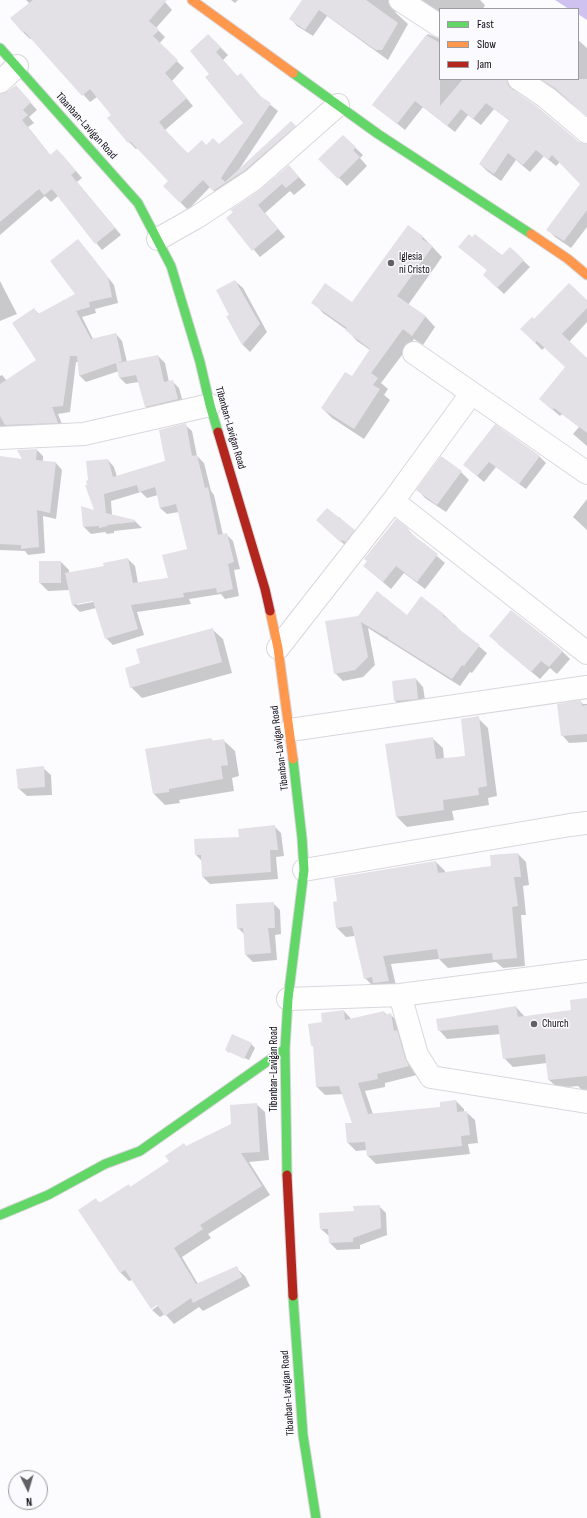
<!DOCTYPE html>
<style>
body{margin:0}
#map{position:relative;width:587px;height:1518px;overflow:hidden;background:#fcfbfd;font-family:"Sofia Sans Condensed",sans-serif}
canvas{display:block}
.legend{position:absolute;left:439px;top:8px;width:140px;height:72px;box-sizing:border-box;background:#fbfafe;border:1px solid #9c9ba0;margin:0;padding:5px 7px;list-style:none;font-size:12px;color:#0e0c12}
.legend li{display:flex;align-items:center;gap:8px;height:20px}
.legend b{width:20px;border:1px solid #9c9ba0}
.north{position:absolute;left:8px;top:1470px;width:40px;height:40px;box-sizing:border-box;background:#fbfafe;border:1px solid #9c9ba0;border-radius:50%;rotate:175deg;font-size:11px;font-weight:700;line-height:16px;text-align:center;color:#0e0c12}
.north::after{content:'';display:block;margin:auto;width:14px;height:18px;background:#616064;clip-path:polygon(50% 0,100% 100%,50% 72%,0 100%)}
</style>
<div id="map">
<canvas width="587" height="1518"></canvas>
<ul class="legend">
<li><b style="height:5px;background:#63d668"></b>Fast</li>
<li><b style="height:5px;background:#ff974d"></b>Slow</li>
<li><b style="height:5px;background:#b3261e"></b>Jam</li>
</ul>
<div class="north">N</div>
</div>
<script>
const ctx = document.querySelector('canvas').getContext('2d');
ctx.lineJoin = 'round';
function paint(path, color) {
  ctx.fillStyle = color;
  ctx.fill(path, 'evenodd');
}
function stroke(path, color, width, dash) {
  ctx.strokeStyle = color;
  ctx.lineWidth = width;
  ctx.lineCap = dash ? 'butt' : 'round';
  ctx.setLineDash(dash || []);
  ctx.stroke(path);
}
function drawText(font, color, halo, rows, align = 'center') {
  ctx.font = font + ' "Sofia Sans Condensed",sans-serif';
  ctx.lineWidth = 3;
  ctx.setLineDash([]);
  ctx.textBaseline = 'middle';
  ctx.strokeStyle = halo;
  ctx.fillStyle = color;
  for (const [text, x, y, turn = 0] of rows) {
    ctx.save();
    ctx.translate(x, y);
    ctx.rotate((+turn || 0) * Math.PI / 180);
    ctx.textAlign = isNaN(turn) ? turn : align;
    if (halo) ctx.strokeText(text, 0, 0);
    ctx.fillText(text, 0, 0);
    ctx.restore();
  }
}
paint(new Path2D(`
 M555,0H587V20L578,14V9H569Z`), '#cfc2f1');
paint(new Path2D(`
 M26,0H165L164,1L172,10L156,28L165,37L159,44L184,68L172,81L193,106L165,130L188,154L207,146L219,145L244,123L211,74L208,35L228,55L223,60L238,77L241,74L262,98L278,111L238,171L291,122L302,133L221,198L210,187L188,210L164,186L169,181L138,148L136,149L129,142L112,115L97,97L90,102L32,38L30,39L23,32L30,4Z
 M231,0H238L235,3Z
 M303,0H397L394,7L396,13L408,24L388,60L327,16L313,36L297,26L290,18Z
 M421,0H480L485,5L483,9H440V13Z
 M428,34L440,39V79H510L515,92L579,143L587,145V227L571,248L555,237L548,230L582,184L560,162L556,166L544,156L530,172L516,160L501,181L487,171L480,164L510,121L494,109L481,125L468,115L455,132L423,107L405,130L373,104Z
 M578,40L587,48V115L541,79H578Z
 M22,93L37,110L29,117L34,123L28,127L51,156L57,150L64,157L82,178L77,182L121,235L102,250L58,196L51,202L45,196L0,235V95Z
 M343,136L363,155L360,158L367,166L347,186L320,159Z
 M289,166L306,185L294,195L290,191L265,213L285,237L260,257L227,218Z
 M408,226L423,237L442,257L408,305L425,316L435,327L423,345L414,339L381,383L388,389L384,395L390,400L364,439L332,418L322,408L352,378L370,350L357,341L347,330L323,313L313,302L352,304Z
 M84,247L114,285L118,303L95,309L96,313L82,317L93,339L116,334L122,341L127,362L158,356L165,363L169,382L172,381L179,388L184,406L153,413L146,407L139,382L126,384L120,378L119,371L86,382L80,376L79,362H76L70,412L58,414L64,429L0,432V376L2,375L7,381L37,361L34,309L39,314L77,294Z
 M460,247L502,256L510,248L530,267L504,294L484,275L488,271Z
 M0,281L17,314L0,321Z
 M235,281L243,288L267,332L250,352L243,345L228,317L230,315Z
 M587,302V322L569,342L587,359V446L573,434L579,427L562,414L560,416L547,405L567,367L545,347L542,350L522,329L534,321Z
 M185,425L192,431L197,456L204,463L211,491L214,495L223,535L226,534L233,541L240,569L234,570L239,596L225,599L221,594L189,599L191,604L137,612L144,635L113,645L106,638L96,608L80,612L73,605L70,590L48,591L40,583L61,562L69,570V573L106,567L128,559L135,566L138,583L169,578L188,550L179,512L167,514L160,508L158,495L147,498L141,492L111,501L112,515L135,521L142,528L114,531V533L107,534L105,532L91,534L84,527L96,511L108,460L114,467L117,477L166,462ZM98,599V601L77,605V603Z
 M37,450L43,456V462L56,463L62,470L56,519L43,516L45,553L28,555L25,551L0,550V457L24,460L19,451Z
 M539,456L546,463L526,489L496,467L484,482L464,465Z
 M441,457L461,472L469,480L446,512L425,498L418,490Z
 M587,499V530L573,517Z
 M339,517L358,534L345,545L321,524Z
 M408,530L416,538L445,563L425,589L404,573L391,589L364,566Z
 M443,614L464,634L487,653L472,673L470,672L460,686L368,628L375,665L363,677L343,681L335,673L326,622Z
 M212,629L223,639L232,673L142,698L131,687L141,664Z
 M498,644L562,651L570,659L557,674L550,668L540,679Z
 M416,679L423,687L426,706L403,708L395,701Z
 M581,702L583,704H587V742L569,743L562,735Z
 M478,718L488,728L497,796L488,798L489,805L452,811L454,820L407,827L397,817L386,745L432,738L443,748L444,759L466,757Z
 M211,739L213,741L223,740L235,751L239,776L232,778L234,791L179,800L180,803L165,805L154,794Z
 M43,768L51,775L52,795L27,796L19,789Z
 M274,826L281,833L284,856L276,857L278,879L210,884L203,877L202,861L196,855Z
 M518,854L526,862L529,885L523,886L526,915H521L525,966L503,968L496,962L448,968L439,959L391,964L397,990L374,987L365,978L355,936L346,937L337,928L436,862L445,871V873L493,867Z
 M273,903L280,910L281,934L275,935L277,960L253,962L246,955L244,934L238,928Z
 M587,999V1091H583L578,1086L558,1088L549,1080L547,1063L513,1067L504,1058L501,1034L447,1039L439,1030L516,1007L525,1017L573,1011Z
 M344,1011L352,1020L384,1012L387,1015L390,1014L399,1023L417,1075L385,1083V1087L365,1091L373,1114L441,1108L456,1101L464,1109V1112H466L475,1120L478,1143L468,1144L470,1154L376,1164L368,1156L367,1150L356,1151L348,1143L354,1123L343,1094L325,1095L317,1087L314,1048L312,1045L323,1023Z
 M251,1044L255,1048L249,1060L229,1051V1053L226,1050Z
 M256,1104L265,1112L269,1160L249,1162L270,1195L208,1234L211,1238L182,1257L198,1284L236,1268L245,1276L250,1286L203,1311L199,1307L174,1324L165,1314L160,1317L152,1310L162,1303L161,1302L152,1307V1309L132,1280L129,1281L121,1273L79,1210L96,1200L100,1203L129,1186L131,1188L170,1162L187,1147L232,1125Z
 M379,1206L386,1213L387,1235L360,1245V1249L337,1250L330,1243L329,1236L321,1229L355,1212Z`), '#0003');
paint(new Path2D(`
 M33,0H167L149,21L159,30L153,36L178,60L165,73L187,98L159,122L171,137L188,153L202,140L206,145L213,138L219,144L243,123L205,77L209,74L190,51L208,34L221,47L216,52L237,76L241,73L260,96L271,103L221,178L225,182L291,121L296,126L245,170L213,191L203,180L180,203L163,186L168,181L130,141L128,143L107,118L111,115L90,89L82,96L24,31L23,33L10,18Z
 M302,0H366L398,23L382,50H376L319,10L305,30L289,19Z
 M426,35L440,43V106L463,79H507L508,85L512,89L539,108L579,142L587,144V210L564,241L546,230L580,184L552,155L548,160L536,150L523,165L508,153L494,174L479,164L509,120L486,103L473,119L461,109L447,126L415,101L397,124L372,105Z
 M541,79H587V116L555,88Z
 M16,85L31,102L23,110L28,115L22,120L50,155L57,149L76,171L71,175L115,228L95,244L52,189L44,195L39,189L0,222V94L8,91Z
 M343,135L356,147L353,150L360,157L338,179L318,159Z
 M289,165L299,177L286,188L282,184L258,205L278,229L252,251L226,218L233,212L230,210L260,190Z
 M408,225L423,236L422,239L433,246L397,296L426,316L412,336L403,329L371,373L378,378L373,385L380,389L354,429L321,408L345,372L352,376L370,349L345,330L347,328L311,303L325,283L352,302Z
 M469,234L472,237L475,234L502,255L510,247L524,260L497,288L483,275L487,270L458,247Z
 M78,239L108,277L112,297L89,302L90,307L76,311L91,339L116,333L122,361L117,363L158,355L164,382L173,380L178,399L145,407L136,375L119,378L116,363L79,376L77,356H70L63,406L52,407L58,423L5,425L0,416V384L36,360L12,323L34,308L38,314L75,294L50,261Z
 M235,280L260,324L242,345L226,316L229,315L216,290Z
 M569,283L587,300V308L562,334L587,358V433L554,408L552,410L539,399L565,367L537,341L535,343L520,329L532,317L534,319Z
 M186,423L192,456L197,455L205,488L208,487L218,535L227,533L234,562L228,564L233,589L217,593L216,588L183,593L184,597L131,605L138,629L105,639L93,601L72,605L65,573L104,566L103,563L128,558L133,583L168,578L162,555L187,549L176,504L160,508L155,487L139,492L137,485L104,494L106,513L135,520V522L107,525L108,526L99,528V526L83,527L81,506L94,510L85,485H87L86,481L88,480L86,461L108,459L113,477L165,461L159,430Z
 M495,424L540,456L519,484L489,462L477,476L463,465Z
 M37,449L36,460L56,462L50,513L37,510L39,547L21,549V545L0,544V456L22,459L17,450Z
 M441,456L462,471L437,505L416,490Z
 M327,508L355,530L345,542L342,540L340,542L316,520Z
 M396,519L409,529L408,531L438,554L417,582L396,566L383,582L363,566L367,561L364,559Z
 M39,561H61V583H39Z
 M377,591L407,615L421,596L444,614L443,616L457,626L456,627L480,645L464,666L462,665L452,679L388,639L387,635L386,637L361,622L368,657L355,670L334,674L325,621L358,616Z
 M511,610L563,651L549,667L541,661L531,672L489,636Z
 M213,628L222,662L130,688L125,668L140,663L136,649Z
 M416,678L418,699L394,701L392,681Z
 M581,700L582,706L587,705V734L561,736L557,704Z
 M479,716L487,786L478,788L479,795L443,800L444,810L396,817L385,744L433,737L436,759L465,756L461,719Z
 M211,738L212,741L224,739L228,765L221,766L223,779L169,789V792L153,794L145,749Z
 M44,766L45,787L18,789L16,769Z
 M275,825L278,850H270L271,872L202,877L201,855H195L194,839L239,837L238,829Z
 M518,853L521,877H514L518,906L512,907L517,958L493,960L492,953L439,959L437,949L383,956L389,981L373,983L372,977L364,979L352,926L336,928L333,902L337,901L334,878L436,861L438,873L491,866L490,855Z
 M274,902L275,928H268L271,953L245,955L243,928L237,929L236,904Z
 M587,998V1076L548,1080L545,1054L503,1059L498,1025L438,1031L436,1019L516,1006L518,1017L571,1010L570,1000Z
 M344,1010L345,1020L384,1011L385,1015L391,1013L394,1031L397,1030L405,1058L409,1066L377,1074L378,1079L358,1083L368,1114L440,1107V1102L456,1100L457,1112L467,1111L470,1135L461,1136L462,1146L367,1156L365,1142L347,1143L345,1123H352L339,1086L316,1087L313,1045L311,1046L308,1024L322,1022L321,1013Z
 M232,1034L252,1043L244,1059L225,1050Z
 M257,1103L260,1152L241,1153L262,1186L200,1225L203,1229L174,1248L196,1284L237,1266L242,1277L193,1303L191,1298L165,1316L157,1305L151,1309L125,1270L120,1273L78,1210L96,1198L99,1203L129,1184L130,1187L169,1161L165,1156L184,1143L186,1146L231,1124L230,1105Z
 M380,1205L381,1228L353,1238V1242L329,1243L328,1229H320L319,1213L354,1211L353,1206Z`), '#e3e1e6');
const street = new Path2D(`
 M400,0L440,26
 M519,79L547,98L587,132
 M0,82L17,66
 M158,239L197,217L253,180L338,105
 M414,353L587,473
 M0,438L84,434L210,405
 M393,501L587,653
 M278,648L393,501L471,394
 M290,730L587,687
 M304,870L570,825L587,823
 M400,995L417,1055L431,1077L587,1102
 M288,999L400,995L587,971`);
const fast = new Path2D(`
 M0,48L138,203L171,266L200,362L210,405L218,432
 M293,73L378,134L531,234
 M287,1175L285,1049L288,999L304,870L302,838L293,759
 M0,1215L48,1195L105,1164L140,1151L285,1049
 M293,1296L303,1435L316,1518`);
const slow = new Path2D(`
 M192,0L293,73
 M531,234L568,259L587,275
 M270,611L278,648L293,759`);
const jam = new Path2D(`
 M218,432L265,589L270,611
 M287,1175L293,1296`);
stroke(street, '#d9d7dc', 24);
stroke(fast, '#d9d7dc', 11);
stroke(slow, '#d9d7dc', 11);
stroke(jam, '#d9d7dc', 11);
stroke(street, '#fffeff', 22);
stroke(fast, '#63d668', 9);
stroke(slow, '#ff974d', 9);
stroke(jam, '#b3261e', 9);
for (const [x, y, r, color] of [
 [391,263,4,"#616064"],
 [534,1024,4,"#616064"]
]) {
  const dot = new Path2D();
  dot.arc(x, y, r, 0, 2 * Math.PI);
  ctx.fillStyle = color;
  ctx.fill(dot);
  stroke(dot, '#fbfafe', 1.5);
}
drawText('11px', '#0e0c12', '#fbfafe', [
 ["Tibanban-Lavigan Road",86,126,48],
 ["Tibanban-Lavigan Road",230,428,74],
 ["Tibanban-Lavigan Road",280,748,-97],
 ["Tibanban-Lavigan Road",274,1069,-90],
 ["Tibanban-Lavigan Road",288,1393,-94]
]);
drawText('11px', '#0e0c12', '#fbfafe', [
 ["Iglesia",399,257],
 ["ni Cristo",399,270],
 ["Church",542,1024]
], 'left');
</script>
